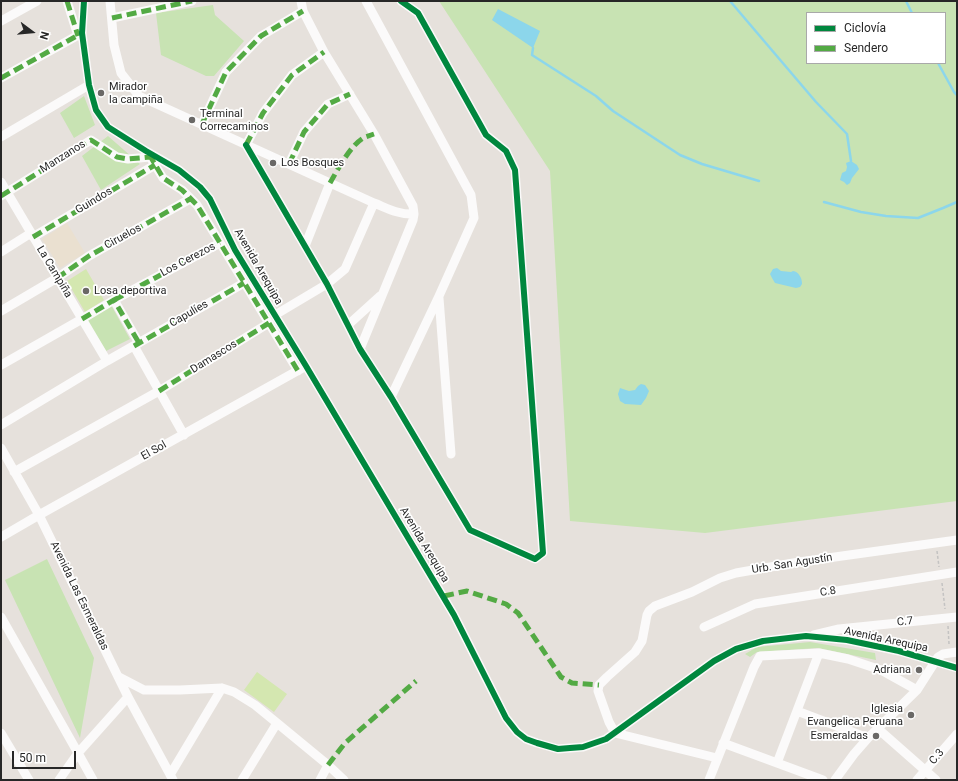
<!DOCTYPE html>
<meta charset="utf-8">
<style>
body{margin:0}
#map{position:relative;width:958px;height:781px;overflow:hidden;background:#e6e1dc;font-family:Roboto,sans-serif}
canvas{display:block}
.frame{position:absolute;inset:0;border:2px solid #272727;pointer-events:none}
.legend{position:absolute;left:806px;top:12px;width:140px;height:52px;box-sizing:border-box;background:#fff;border:1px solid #a9a9a9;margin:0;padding:5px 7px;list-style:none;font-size:12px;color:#272727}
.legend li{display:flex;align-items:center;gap:8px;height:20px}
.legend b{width:20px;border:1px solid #a9a9a9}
.north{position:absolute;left:12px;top:12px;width:40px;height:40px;-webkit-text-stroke:3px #fff;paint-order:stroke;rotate:106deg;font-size:11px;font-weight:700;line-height:16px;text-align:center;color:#272727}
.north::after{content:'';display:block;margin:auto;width:14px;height:18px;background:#272727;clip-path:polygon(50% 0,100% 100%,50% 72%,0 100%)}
.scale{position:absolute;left:12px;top:751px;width:64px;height:18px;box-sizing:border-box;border:2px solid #272727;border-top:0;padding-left:5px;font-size:12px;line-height:14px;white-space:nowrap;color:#272727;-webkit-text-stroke:3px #fff;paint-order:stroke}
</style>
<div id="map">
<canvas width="958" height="781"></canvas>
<div class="frame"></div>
<ul class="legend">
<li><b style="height:5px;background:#00873e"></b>Ciclovía</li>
<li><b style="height:5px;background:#53aa44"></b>Sendero</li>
</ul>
<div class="north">N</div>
<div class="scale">50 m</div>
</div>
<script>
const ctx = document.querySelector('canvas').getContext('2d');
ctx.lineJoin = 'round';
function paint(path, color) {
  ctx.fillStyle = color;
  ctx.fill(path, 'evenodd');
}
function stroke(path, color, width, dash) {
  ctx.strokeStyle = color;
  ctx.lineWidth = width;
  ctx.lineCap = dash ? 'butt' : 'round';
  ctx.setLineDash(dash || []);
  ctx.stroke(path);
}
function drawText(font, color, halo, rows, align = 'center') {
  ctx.font = font + ' Roboto,sans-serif';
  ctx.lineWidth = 3.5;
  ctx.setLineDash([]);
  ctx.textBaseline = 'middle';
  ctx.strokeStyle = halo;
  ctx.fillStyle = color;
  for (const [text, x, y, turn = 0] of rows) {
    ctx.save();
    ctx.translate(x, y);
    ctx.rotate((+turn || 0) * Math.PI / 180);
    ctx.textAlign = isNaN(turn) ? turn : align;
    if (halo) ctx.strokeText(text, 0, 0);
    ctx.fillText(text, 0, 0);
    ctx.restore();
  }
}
paint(new Path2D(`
 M67,223L85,253L60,268L42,239Z`), '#eae0d0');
paint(new Path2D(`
 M439,1H957V501L705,533L570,521L550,171ZM807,13H945V63H807Z
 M213,5L215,15L244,41L214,76H206L161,55L156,13Z
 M84,96L95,125L74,138L60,113Z
 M108,136L140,164L101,190L82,156Z
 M111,305L130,339L106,351L86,319Z
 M47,559L94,658L80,738L5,580Z
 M810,642L875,653L876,660L818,648L757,652L750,657L745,654L757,647Z`), '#c8e3b3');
paint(new Path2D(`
 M86,269L104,300L85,312L67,281Z
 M257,672L287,694L274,712L244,690Z`), '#d4e7b0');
paint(new Path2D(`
 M498,9L540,31L533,48L492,20Z
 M851,161L857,165L859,169L852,178L850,183L847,185L844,182L840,180L842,173L846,171L847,167L846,163Z
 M777,268L781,271L791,272L793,271C799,272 802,278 802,284L800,287L796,288L775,283L772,278L770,274L773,269Z
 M641,384L645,385L649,391L646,398L641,405L625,404L620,401L618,394L620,388L629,391L635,390L638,386Z`), '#8cd6eb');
stroke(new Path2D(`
 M730,1L816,102L847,134L851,161
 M906,1L912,13
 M533,48L532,55L596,96L613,111L680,155L702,164L759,181
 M938,63L954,92L957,95
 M824,202L861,212L886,216L918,218L943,208L957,202`), '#8cd6eb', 2.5);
stroke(new Path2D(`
 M937,551L939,567
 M942,583L945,609
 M948,626L949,644`), '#c4c3c2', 1.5, [3, 2]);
stroke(new Path2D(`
 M67,1L78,36
 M84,1L82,33L89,85L96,110L108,127L146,151L179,170L200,187L210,199L235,250L306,366L454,615L506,718L517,732L526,739L537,743L558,749L570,748L583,747L606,739L714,661L736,649L763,641L806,636L847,640L899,651L957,668
 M110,1L114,45L121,73L139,96L374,203C387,208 399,215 414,214
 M301,1L303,11L324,52L374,134L413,206L414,214L413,220L360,349
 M366,1L471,195L474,218L439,296L391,397
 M112,18L192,1
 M1,21L37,1
 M324,52L292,75L263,113L246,145L327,284L360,349L391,397L470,530L535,559L543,553L515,170L506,151L486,135L418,13L401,1
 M1,78L82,33
 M202,124L226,72L261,36L303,11
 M1,137L89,85
 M147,152L163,178L182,190L197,205L298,371
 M289,164L304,132L328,104L350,94
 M1,182L107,361
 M1,196L91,140L117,157L128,159L150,157
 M33,237L155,165
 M305,246L330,183
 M1,252L31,233
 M439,298L451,454
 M114,300L220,243
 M1,311L57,278L89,256L190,199
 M275,315L327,284L345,269L374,203
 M348,325L380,296
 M134,346L184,435
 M1,365L82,319L114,300L139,343
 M1,425L107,361L244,283
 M1,448L39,515L128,697L173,780
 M14,472L159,391L269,323
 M1,537L39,515L306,366
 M1,617L78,753L93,780
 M704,627L755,604L957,572
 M814,635L839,629L957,617
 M119,677L144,690H180L222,688L234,692L255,705L277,723L328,765L344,780
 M797,711L868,738
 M877,728L936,780
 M1,733L29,780
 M723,743L823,780
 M717,758L615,733L609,722L598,691L599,685L607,677L635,652L642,641L643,636L647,615L649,611L655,606L692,592L720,578L736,573L799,562L957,540
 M777,763L819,653
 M170,775L222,688
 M59,780L78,753L128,697
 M242,780L277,723
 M320,780L328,765
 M709,780L754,667L760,656L819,653L848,659L881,670L917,690
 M835,780L854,754L868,738L917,690L938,657L943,654L957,652
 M917,780L957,734`), '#fbfafa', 9);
stroke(new Path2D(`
 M67,1L78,36
 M112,18L192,1
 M1,78L82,33
 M202,124L226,72L261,36L303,11
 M246,145L263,113L292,75L324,52
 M149,154L163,178L182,190L197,205L298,371
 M289,164L304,132L328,104L350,94
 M330,183C338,169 351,144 365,137C368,136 371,135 374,134
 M1,196L91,140L117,157L128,159L150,157
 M33,237L155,165
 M57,278L89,256L190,199
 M114,300L220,243
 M82,319L114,300L139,343
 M134,346L244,283
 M159,391L269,323
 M444,596L467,591L506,604L518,613L561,677L572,683L599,685
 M328,765L345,743L416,681`), '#53aa44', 5, [10, 5]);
stroke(new Path2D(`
 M84,1L82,33L89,85L96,110L108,127L146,151L179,170L200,187L210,199L235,250L306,366L454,615L506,718L517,732L526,739L537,743L558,749L570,748L583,747L606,739L714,661L736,649L763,641L806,636L847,640L899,651L957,668
 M246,145L327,284L360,349L391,397L470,530L535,559L543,553L515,170L506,151L486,135L418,13L401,1`), '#00873e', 6);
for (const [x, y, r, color] of [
 [101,93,4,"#6a6866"],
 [192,120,4,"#6a6866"],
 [273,163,4,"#6a6866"],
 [86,291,4,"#6a6866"],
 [919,670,4,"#6a6866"],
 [911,715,4,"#6a6866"],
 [876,736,4,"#6a6866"]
]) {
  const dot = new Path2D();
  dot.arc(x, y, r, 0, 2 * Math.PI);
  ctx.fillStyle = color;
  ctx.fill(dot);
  stroke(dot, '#fff', 1.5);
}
drawText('11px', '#272727', '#fff', [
 ["Mirador",109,87],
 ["la campiña",109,100],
 ["Terminal",200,114],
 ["Correcaminos",200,127],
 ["Los Bosques",281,163],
 ["Losa deportiva",94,291],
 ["Adriana",911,670,"right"],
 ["Iglesia",903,709,"right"],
 ["Evangelica Peruana",903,722,"right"],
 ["Esmeraldas",868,736,"right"]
], 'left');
drawText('11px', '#272727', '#fff', [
 ["Manzanos",63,157,-32],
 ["Guindos",94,201,-31],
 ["Ciruelos",123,237,-29],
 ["Los Cerezos",188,260,-28],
 ["Avenida Arequipa",258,267,60],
 ["La Campiña",54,272,59],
 ["Capulíes",189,314,-30],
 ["Damascos",214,357,-32],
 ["El Sol",154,451,-29],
 ["Avenida Arequipa",424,545,59],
 ["Urb. San Agustín",792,564,-9],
 ["C.8",828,592,-9],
 ["Avenida Las Esmeraldas",79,596,64],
 ["C.7",905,622,-6],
 ["Avenida Arequipa",886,640,12],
 ["C.3",937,757,-49]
]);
</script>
